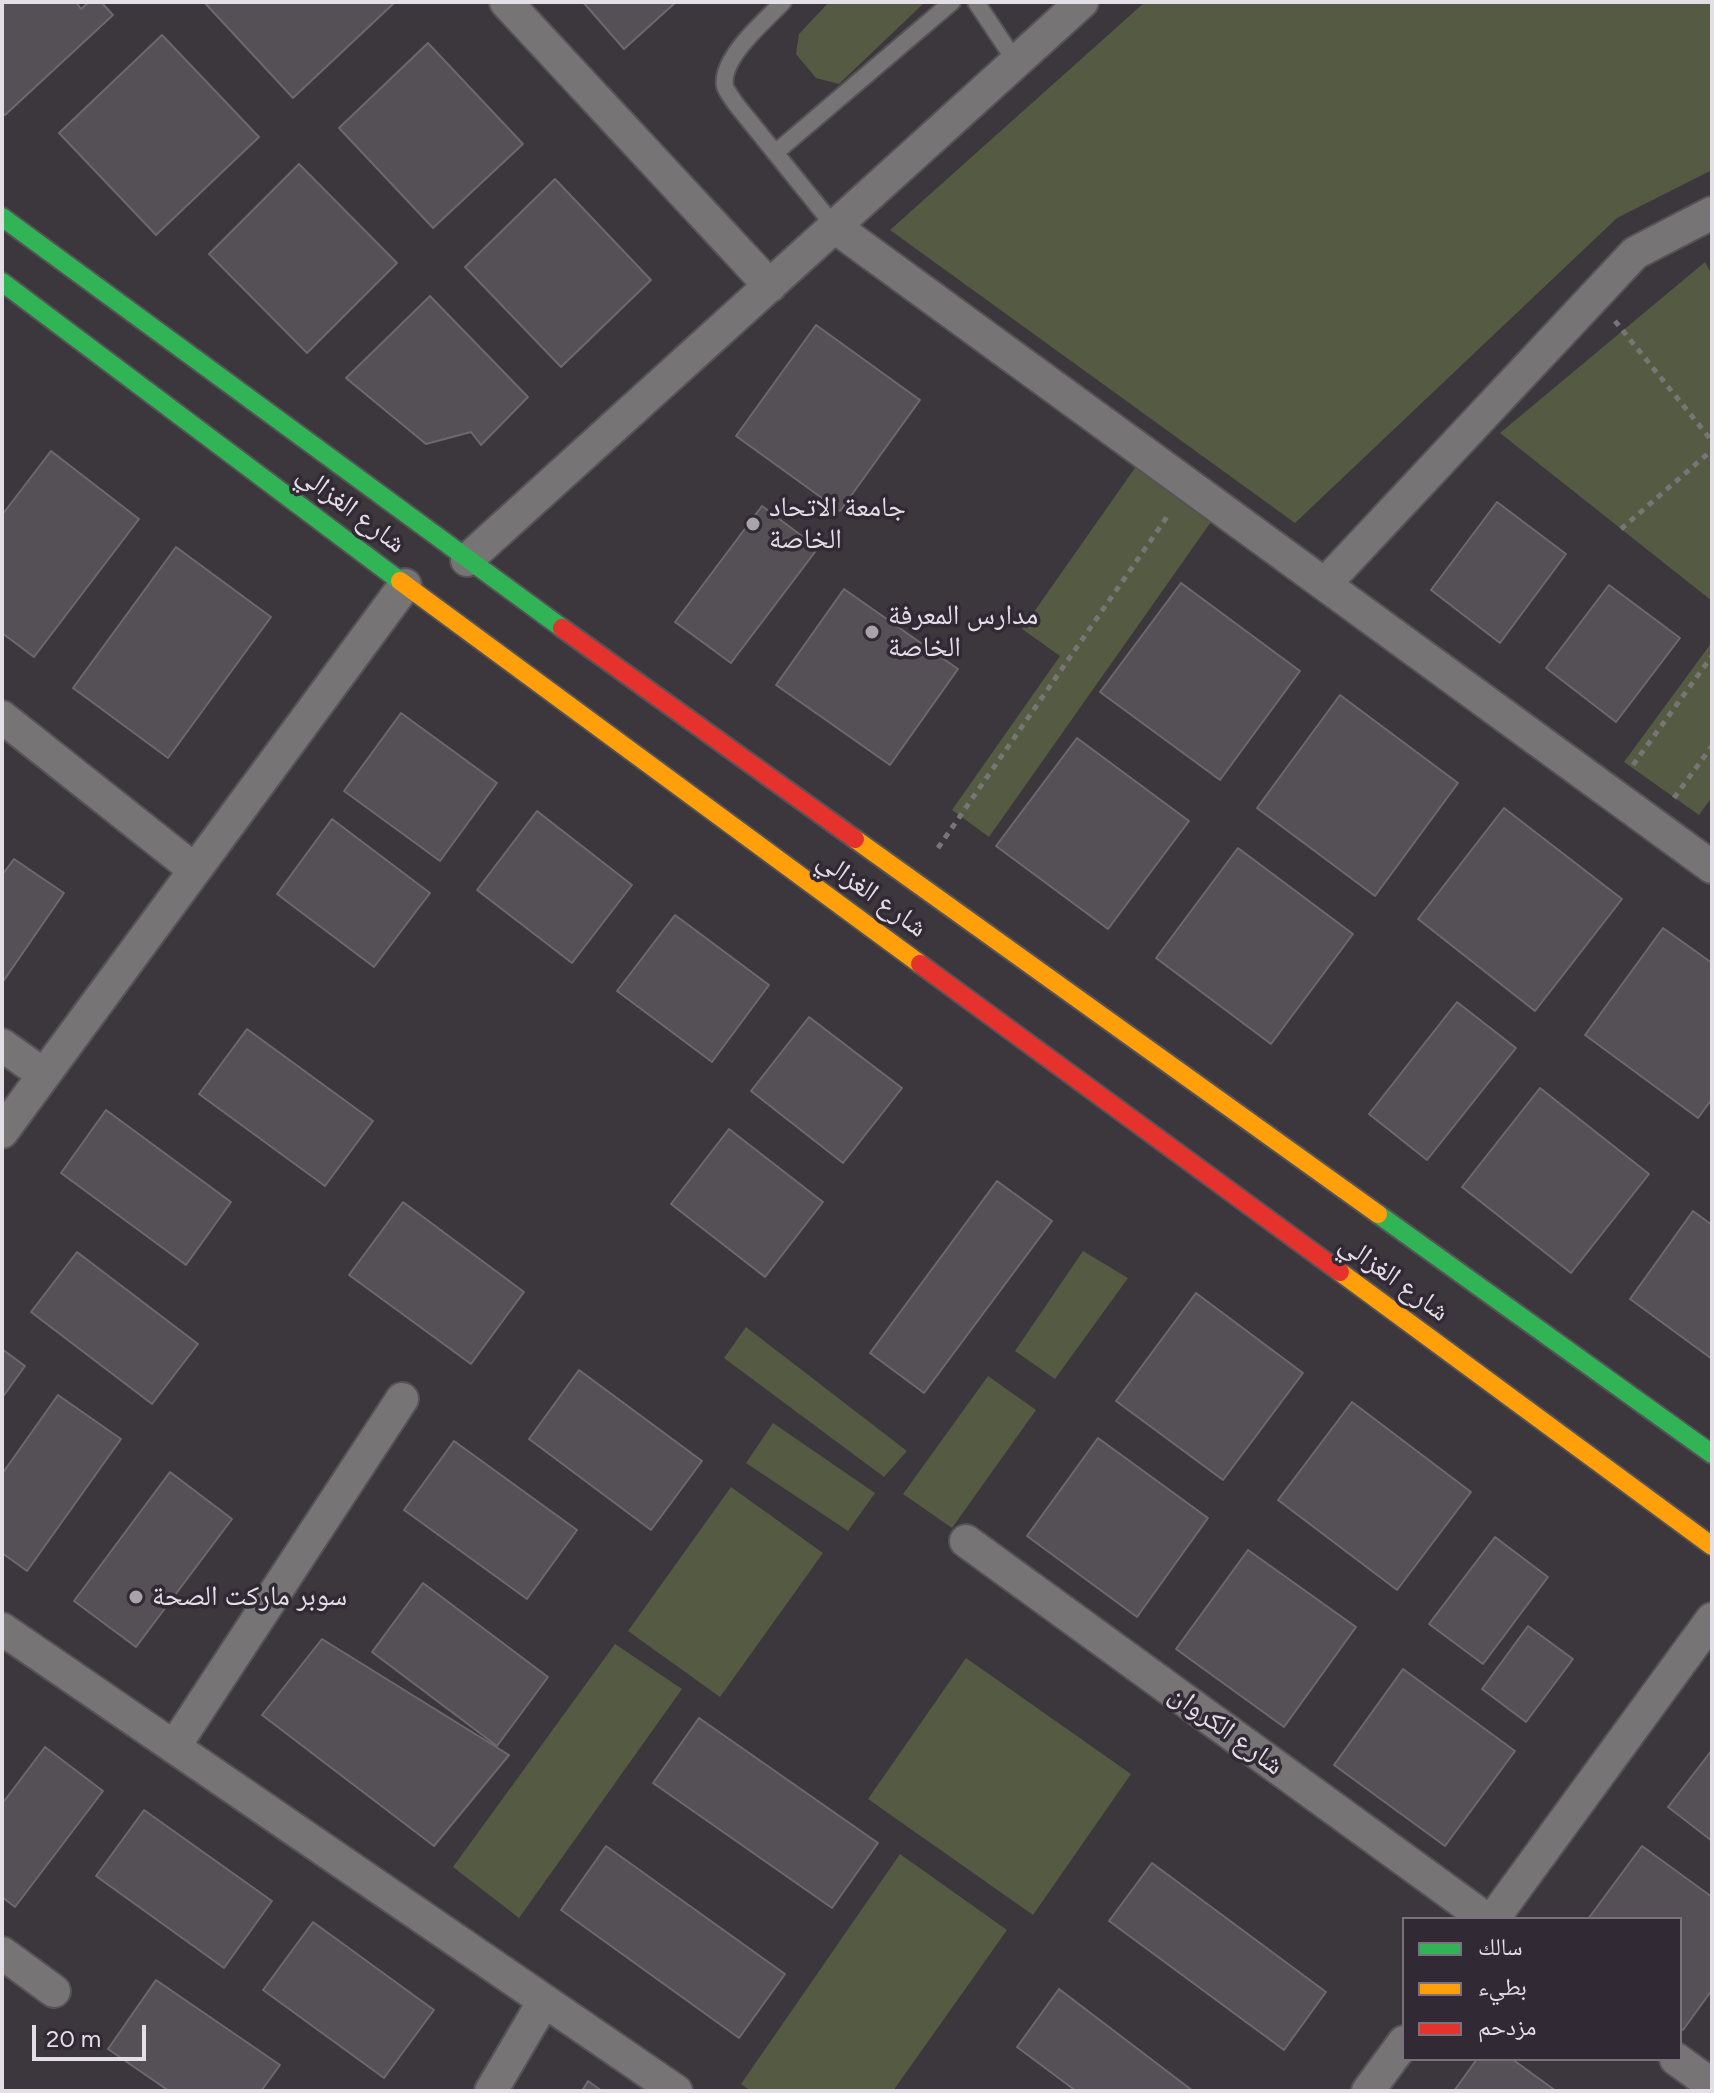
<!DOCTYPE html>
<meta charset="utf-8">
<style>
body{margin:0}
#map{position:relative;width:1714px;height:2093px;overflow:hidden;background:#3b373c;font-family:Figtree,"Noto Naskh Arabic",sans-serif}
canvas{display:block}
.frame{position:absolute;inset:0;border:4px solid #e4dfe7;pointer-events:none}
.legend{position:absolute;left:1402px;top:1917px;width:280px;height:144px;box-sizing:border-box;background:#312a35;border:2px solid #79727c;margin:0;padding:10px 14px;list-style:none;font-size:24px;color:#e4dfe7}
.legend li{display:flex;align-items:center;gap:16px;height:40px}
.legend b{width:40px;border:2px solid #79727c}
.scale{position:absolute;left:32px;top:2025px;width:114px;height:36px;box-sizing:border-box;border:4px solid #e4dfe7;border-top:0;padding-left:10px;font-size:24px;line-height:28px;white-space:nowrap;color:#e4dfe7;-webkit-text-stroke:6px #312a35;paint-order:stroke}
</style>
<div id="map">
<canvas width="1714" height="2093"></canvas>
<div class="frame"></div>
<ul class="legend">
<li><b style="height:10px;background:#30b455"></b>سالك</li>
<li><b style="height:10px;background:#ff9f0a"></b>بطيء</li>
<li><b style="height:10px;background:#e5322d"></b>مزدحم</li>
</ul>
<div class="scale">20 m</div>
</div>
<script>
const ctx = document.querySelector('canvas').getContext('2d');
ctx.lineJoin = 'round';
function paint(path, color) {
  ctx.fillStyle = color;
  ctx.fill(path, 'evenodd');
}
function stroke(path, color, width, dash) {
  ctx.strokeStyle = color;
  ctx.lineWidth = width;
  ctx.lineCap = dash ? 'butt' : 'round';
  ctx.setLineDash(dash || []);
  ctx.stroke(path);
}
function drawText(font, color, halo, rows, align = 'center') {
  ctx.font = font + ' Figtree,"Noto Naskh Arabic",sans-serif';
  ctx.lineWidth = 7;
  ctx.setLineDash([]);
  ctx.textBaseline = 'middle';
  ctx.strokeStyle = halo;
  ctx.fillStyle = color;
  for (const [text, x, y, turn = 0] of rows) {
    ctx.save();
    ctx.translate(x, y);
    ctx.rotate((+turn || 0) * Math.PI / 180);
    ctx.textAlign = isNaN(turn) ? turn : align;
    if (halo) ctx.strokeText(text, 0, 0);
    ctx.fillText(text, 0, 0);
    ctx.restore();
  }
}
paint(new Path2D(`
 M829,2H925L839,84L816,78L796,54L799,34Z
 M1145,2H1712V170L1617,218L1295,523L890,230Z
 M1705,262L1712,275V601L1500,433Z
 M1137,465L1213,519L989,837L952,810L1060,656L1022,629Z
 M1712,642V797L1699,815L1624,762Z
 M1083,1251L1128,1278L1055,1379L1015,1351Z
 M746,1327L907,1451L884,1477L724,1358Z
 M988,1376L1036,1410L952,1528L903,1494Z
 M773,1423L875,1493L848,1531L746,1463Z
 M731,1487L823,1553L720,1697L628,1631Z
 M615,1644L682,1689L519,1918L453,1867Z
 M966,1658L1131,1774L1033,1915L868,1799Z
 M900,1854L1007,1930L893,2091H751L741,2084Z`), '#555a42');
const building = new Path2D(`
 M2,2H76L81,9L89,2H101L113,15L5,115L2,112Z
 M204,2H391L393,4L293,98Z
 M583,2H676L624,49Z
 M162,35L259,137L156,235L59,133Z
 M428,43L523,144L433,228L339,128Z
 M299,164L397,263L307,353L209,254Z
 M555,179L651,280L561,367L465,267Z
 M430,296L528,397L481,445L471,432L426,444L346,378Z
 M816,325L920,400L840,511L736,436Z
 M51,451L139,519L34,657L2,633V515Z
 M1497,502L1566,554L1500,643L1431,590Z
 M762,506L818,548L731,663L675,622Z
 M176,547L271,617L168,758L73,688Z
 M1181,583L1300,671L1220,780L1100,692Z
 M1609,585L1680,638L1616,722L1546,668Z
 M844,589L958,669L890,765L776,685Z
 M1340,695L1458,783L1375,896L1257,808Z
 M401,713L497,783L440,861L344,791Z
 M1077,738L1189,821L1108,929L996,846Z
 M1504,808L1622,899L1535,1011L1418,919Z
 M537,811L632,885L572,963L477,890Z
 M332,819L430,893L374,967L277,894Z
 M1238,848L1353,934L1271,1044L1156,958Z
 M14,859L64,893L2,983V875Z
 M675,915L769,985L712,1062L617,991Z
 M1663,928L1712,963V1099L1698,1118L1585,1035Z
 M1457,1002L1516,1048L1427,1160L1369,1114Z
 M809,1017L902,1088L843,1163L751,1091Z
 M247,1029L373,1121L325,1186L199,1094Z
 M1540,1088L1649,1174L1571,1273L1462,1187Z
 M106,1110L231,1202L186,1265L61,1173Z
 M729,1129L823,1202L765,1277L671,1204Z
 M997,1181L1052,1221L924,1393L870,1353Z
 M403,1202L524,1292L471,1364L349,1275Z
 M1693,1211L1712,1225V1359L1630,1299Z
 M77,1252L198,1344L152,1404L31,1312Z
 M1196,1293L1303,1373L1223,1480L1116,1401Z
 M2,1349L25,1366L2,1398Z
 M579,1370L702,1461L651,1530L529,1439Z
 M58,1395L121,1439L27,1571L2,1553V1474Z
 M1352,1402L1471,1492L1397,1590L1278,1500Z
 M1098,1438L1208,1518L1137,1617L1027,1536Z
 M454,1441L577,1530L527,1599L404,1510Z
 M170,1472L232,1519L136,1647L74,1601Z
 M1495,1537L1548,1577L1483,1664L1429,1624Z
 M1248,1550L1356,1627L1284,1727L1176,1649Z
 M423,1583L548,1677L497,1746L372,1652Z
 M1528,1626L1573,1659L1526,1722L1482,1689Z
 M322,1639L509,1755L434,1846L262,1715Z
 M1403,1669L1515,1751L1445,1846L1334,1765Z
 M699,1718L878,1843L832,1908L653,1783Z
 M45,1747L103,1791L15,1907L2,1897V1804Z
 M1712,1750V1841L1668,1807Z
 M144,1810L272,1901L224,1968L96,1876Z
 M606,1846L785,1974L739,2038L561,1910Z
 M1642,1846L1712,1897V1990L1683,2030L1680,2028V1919H1588Z
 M1152,1863L1326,1992L1284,2050L1109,1921Z
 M313,1922L434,2010L384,2078L263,1990Z
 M156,1980L280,2065L261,2091H169L108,2049Z
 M1059,1989L1193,2091H1076L1017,2047Z
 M1477,2059H1512L1556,2091H1454Z
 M588,2081L602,2091H582Z`);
paint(building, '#545055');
stroke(building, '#6c686e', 2);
const lane = new Path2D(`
 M783,2C766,20 720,58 725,86C726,91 732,98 735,103L835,227
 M976,2L1016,62
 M775,153L952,2`);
const street = new Path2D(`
 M506,2L770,286
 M835,227L1712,867
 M467,560L1082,2
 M1325,584L1635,253L1712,213
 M2,717L195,870
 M2,1045L44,1075
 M2,1132L405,585
 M966,1541L1486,1919
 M2,1629L676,2091
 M174,1747L402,1399
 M1493,1919L1712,1619
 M2,1953L54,1991
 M1676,2059L1712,2085
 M491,2091L544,2001
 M1368,2091L1404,2042`);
const fast = new Path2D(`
 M2,217L562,628
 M2,282L400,581
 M1378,1214L1712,1454`);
const slow = new Path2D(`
 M400,581L920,964
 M855,839L1378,1214
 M1340,1272L1712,1546`);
const jam = new Path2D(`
 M562,628L855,839
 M920,964L1340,1272`);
stroke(lane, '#555357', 20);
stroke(street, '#555357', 36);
stroke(fast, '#555357', 22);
stroke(slow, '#555357', 22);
stroke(jam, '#555357', 22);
stroke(new Path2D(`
 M1615,321L1712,441
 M1621,529L1712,450
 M1633,765L1712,656
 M1674,798L1712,746
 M938,848L1169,514`), '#787577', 5, [6, 6]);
stroke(lane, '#767474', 16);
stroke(street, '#767474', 32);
stroke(fast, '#30b455', 18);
stroke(slow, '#ff9f0a', 18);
stroke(jam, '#e5322d', 18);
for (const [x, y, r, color] of [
 [753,524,8,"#a9a4ab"],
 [872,632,8,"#a9a4ab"],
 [136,1597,8,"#a9a4ab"]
]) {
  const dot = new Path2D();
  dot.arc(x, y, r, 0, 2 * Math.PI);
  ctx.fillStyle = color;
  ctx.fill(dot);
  stroke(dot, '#312a35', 3);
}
drawText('28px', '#e4dfe7', '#312a35', [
 ["جامعة الاتحاد",769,508],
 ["الخاصة",769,540],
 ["مدارس المعرفة",888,616],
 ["الخاصة",888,648],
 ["سوبر ماركت الصحة",152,1597]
], 'left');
drawText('28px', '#e4dfe7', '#312a35', [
 ["شارع الغزالي",351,509,37],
 ["شارع الغزالي",872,894,36],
 ["شارع الغزالي",1394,1278,36],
 ["شارع الكروان",1226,1730,36]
]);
</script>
